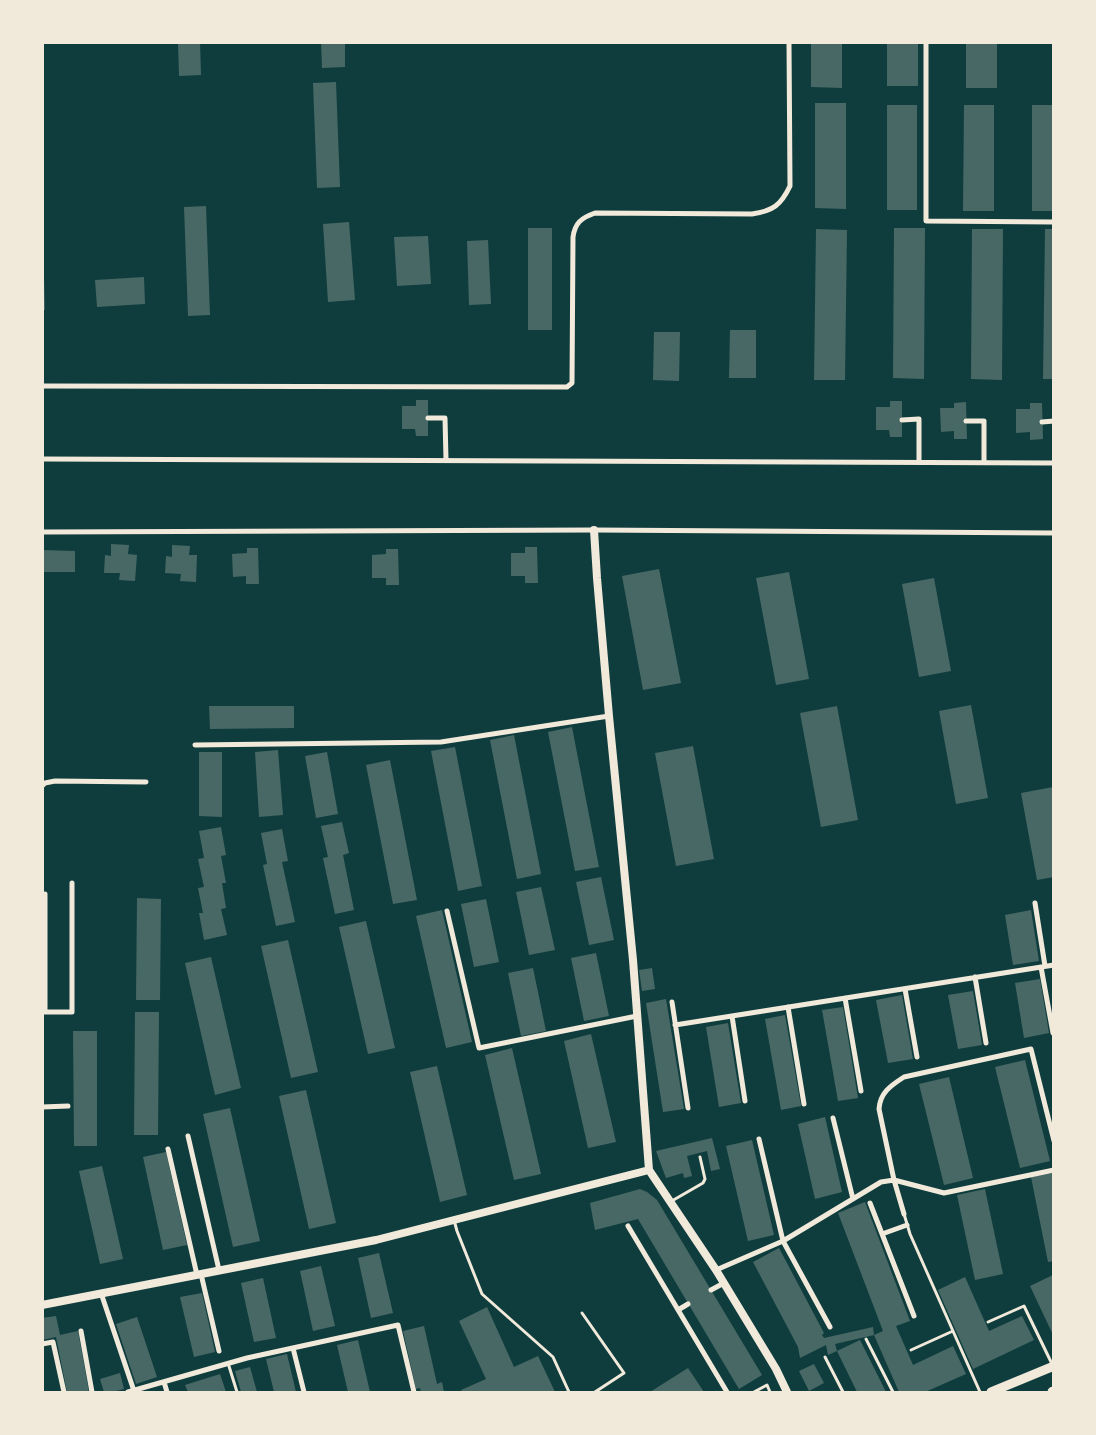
<!DOCTYPE html>
<style>
body{margin:0}
#map{position:relative;width:1096px;height:1435px;overflow:hidden;background:#0f3d3e;font-family:Signika,sans-serif}
canvas{display:block}
.frame{position:absolute;inset:0;border:44px solid #f1e9da;pointer-events:none}
</style>
<div id="map">
<canvas width="1096" height="1435"></canvas>
<div class="frame"></div>
</div>
<script>
const ctx = document.querySelector('canvas').getContext('2d');
ctx.lineJoin = 'round';
function paint(path, color) {
  ctx.fillStyle = color;
  ctx.fill(path, 'evenodd');
}
function stroke(path, color, width, dash) {
  ctx.strokeStyle = color;
  ctx.lineWidth = width;
  ctx.lineCap = dash ? 'butt' : 'round';
  ctx.setLineDash(dash || []);
  ctx.stroke(path);
}
paint(new Path2D(`
 M178,42H200L201,75L179,76Z
 M321,42H345V67L322,68Z
 M811,42H842V88L811,87Z
 M887,42H918V86H887Z
 M966,42H997V88H966Z
 M336,82L340,187L317,188L313,83Z
 M815,103H846V209L815,208Z
 M887,105H917V210H887Z
 M964,105H994V211H963Z
 M1032,105H1054V211H1032Z
 M206,206L210,315L188,316L184,207Z
 M349,222L355,300L328,302L323,224Z
 M528,228H552V330H528Z
 M894,228H925L924,379L893,378Z
 M816,229L847,230L845,380H814Z
 M972,229H1003L1002,380L971,379Z
 M1045,229H1054V379H1043Z
 M428,236L431,284L397,286L394,237Z
 M488,240L491,304L469,305L467,241Z
 M42,276H44L45,310H42Z
 M144,277L145,304L97,307L95,280Z
 M730,330H756V378H729Z
 M654,332H680L679,381L653,380Z
 M416,400H428V436H416L415,429H402V406H416Z
 M890,401H902V437H890L889,430H876V407H890Z
 M966,402L967,439H954V431L941,432L940,408H954V403Z
 M1030,403H1042L1043,439L1030,440V432L1016,433V409H1030Z
 M111,544L129,545L128,554L137,555L135,581L119,580L120,573H104L105,555L111,556Z
 M172,545L190,546L189,555H197L196,582L180,581L181,574L165,573L166,556L172,557Z
 M525,547H537L538,583H525V576H511V553H525Z
 M247,548H258L259,584H246V576L233,577L232,554L247,553Z
 M386,549H398L399,585H386V578H372V555L386,554Z
 M42,550L75,551V572H42Z
 M659,569L681,683L643,690L622,576Z
 M789,572L809,679L776,685L756,578Z
 M934,578L951,671L919,677L902,584Z
 M971,705L988,798L956,804L939,711Z
 M209,706H294V728L210,729Z
 M837,706L858,820L821,827L800,713Z
 M572,727L599,867L575,871L548,732Z
 M514,735L541,874L517,879L490,740Z
 M693,746L714,859L676,866L655,753Z
 M455,747L482,886L458,891L431,751Z
 M278,750L283,815L259,817L255,752Z
 M199,752H222V817L199,816Z
 M327,752L338,814L316,818L305,756Z
 M390,760L417,900L393,904L366,765Z
 M1053,787L1054,877L1037,880L1021,793Z
 M342,822L349,853L343,855L354,910L335,914L323,858L328,857L321,826Z
 M221,827L226,855L221,856L226,883H222L226,908L221,909L227,935L204,940L199,913H203L198,888L204,887L198,859L204,858L199,831Z
 M282,829L288,861L282,862L295,922L276,926L263,865L267,864L261,833Z
 M601,877L614,940L589,945L576,882Z
 M541,887L555,950L529,955L516,892Z
 M137,898L161,899L160,1000H136Z
 M486,899L499,962L474,967L461,904Z
 M442,910L472,1042L446,1048L416,916Z
 M1031,910L1039,961L1013,965L1005,915Z
 M366,921L395,1048L368,1054L339,927Z
 M288,940L318,1072L291,1078L261,946Z
 M596,953L609,1016L584,1021L571,958Z
 M211,957L241,1088L215,1095L185,963Z
 M533,968L546,1031L521,1036L508,973Z
 M652,968L655,989L642,991L639,970Z
 M1040,979L1049,1033L1024,1038L1015,983Z
 M973,991L982,1045L958,1049L948,995Z
 M902,995L913,1059L888,1063L876,1000Z
 M666,999L684,1109L663,1112L646,1003Z
 M843,1007L858,1098L838,1101L822,1010Z
 M135,1012H159L158,1135H134Z
 M785,1015L801,1106L781,1110L765,1019Z
 M728,1023L741,1103L719,1107L706,1027Z
 M73,1031H97V1146H74Z
 M591,1034L616,1142L588,1148L564,1041Z
 M512,1048L541,1174L514,1180L485,1055Z
 M1025,1060L1050,1161L1020,1168L995,1067Z
 M437,1066L467,1195L440,1202L410,1072Z
 M949,1077L973,1178L944,1185L919,1084Z
 M306,1090L336,1223L309,1229L279,1096Z
 M230,1108L260,1241L233,1247L203,1114Z
 M825,1117L842,1192L815,1199L798,1124Z
 M712,1138L720,1169L711,1171L707,1151L687,1156L692,1176L684,1178L683,1173L666,1178L656,1151Z
 M752,1140L774,1235L748,1241L726,1146Z
 M166,1152L187,1245L163,1250L143,1157Z
 M102,1166L123,1259L100,1264L79,1171Z
 M1054,1173V1261L1048,1262L1031,1177Z
 M640,1189L647,1192L657,1200L762,1375L739,1389L638,1219L595,1230L590,1203Z
 M985,1189L1003,1274L975,1280L957,1195Z
 M865,1202L910,1321L896,1326L913,1365L953,1346L966,1374L925,1392H899L874,1335L835,1344L837,1351L828,1355L826,1345L800,1358L798,1347L753,1262L779,1248L824,1333L822,1335L824,1338L873,1327L874,1335L883,1331L838,1213Z
 M379,1253L393,1313L371,1318L358,1258Z
 M321,1266L335,1326L313,1331L300,1271Z
 M1053,1275L1054,1277V1337L1030,1286Z
 M965,1277L989,1331L1022,1316L1034,1340L973,1369L938,1290Z
 M263,1278L276,1338L254,1342L241,1283Z
 M202,1293L215,1352L194,1357L180,1297Z
 M487,1307L514,1367L538,1356L555,1392H462L461,1390L486,1379L459,1321Z
 M56,1316L60,1335L78,1331L89,1392H67L56,1337L42,1340V1318Z
 M137,1317L157,1377L136,1384L116,1324Z
 M424,1326L437,1384L442,1382L444,1392H421L420,1388L416,1389L403,1331Z
 M358,1340L370,1392H348L337,1345Z
 M860,1340L886,1392H857L837,1351Z
 M287,1354L296,1392H274L266,1359Z
 M814,1364L824,1383L809,1391L799,1371Z
 M250,1367L257,1392H241L235,1371Z
 M688,1368L704,1392H650Z
 M120,1373L124,1389L112,1392H104L100,1379Z
 M220,1374L226,1392H188L185,1385Z`), '#486865');
stroke(new Path2D(`
 M670,1202L703,1183L705,1179L700,1157
 M904,1214L910,1234L980,1392
 M454,1220L457,1231L482,1294L553,1357L569,1392
 M582,1313L624,1373L595,1392
 M988,1322L1024,1306L1053,1366
 M866,1339L893,1392
 M911,1350L953,1331
 M825,1357L843,1392
 M228,1363L237,1392
 M754,1392L767,1385L770,1392`), '#f1e9da', 3);
stroke(new Path2D(`
 M926,42V221L1054,222
 M42,386L567,387L572,383L573,237C575,223 581,218 595,213L752,214C773,211 781,205 790,186L789,42
 M428,418H445L446,460
 M902,420L919,419V462
 M966,421H984V462
 M1042,422L1054,421
 M42,459L1054,463
 M42,532L594,530L1054,533
 M195,745L441,742L609,716
 M42,786L45,783L55,781L146,782
 M45,894V1012
 M1035,903L1045,966
 M447,911L479,1048L637,1016
 M1041,967L1053,1033
 M975,977L986,1043
 M905,989L917,1057
 M845,998L861,1091
 M672,1002L688,1108
 M788,1007L804,1104
 M42,1012H72V883
 M732,1016L745,1101
 M675,1025L1054,965
 M42,1107L68,1106
 M833,1118L853,1199
 M188,1136L219,1270
 M759,1139L783,1241L830,1327
 M168,1149L197,1275
 M870,1203L914,1316
 M904,1214L894,1180L879,1109C880,1093 890,1086 904,1077L1031,1049L1054,1141
 M628,1226L727,1392
 M882,1234L907,1225
 M716,1270L783,1241L881,1182L894,1180L944,1193L1054,1170
 M201,1274L219,1351
 M711,1290L724,1283
 M101,1293L134,1391
 M678,1310L688,1304
 M81,1331L92,1392
 M42,1344L53,1342L64,1392
 M293,1348L304,1392
 M164,1382L167,1392
 M128,1392L247,1358L398,1325L414,1392`), '#f1e9da', 5);
stroke(new Path2D(`
 M594,530L597,578L609,716L633,960L649,1170L716,1270L776,1369L787,1392
 M42,1305L376,1240L649,1170`), '#f1e9da', 8);
stroke(new Path2D(`
 M991,1392L1054,1366`), '#f1e9da', 9);
stroke(new Path2D(`
 M1053,1392H1054`), '#f1e9da', 11);
</script>
